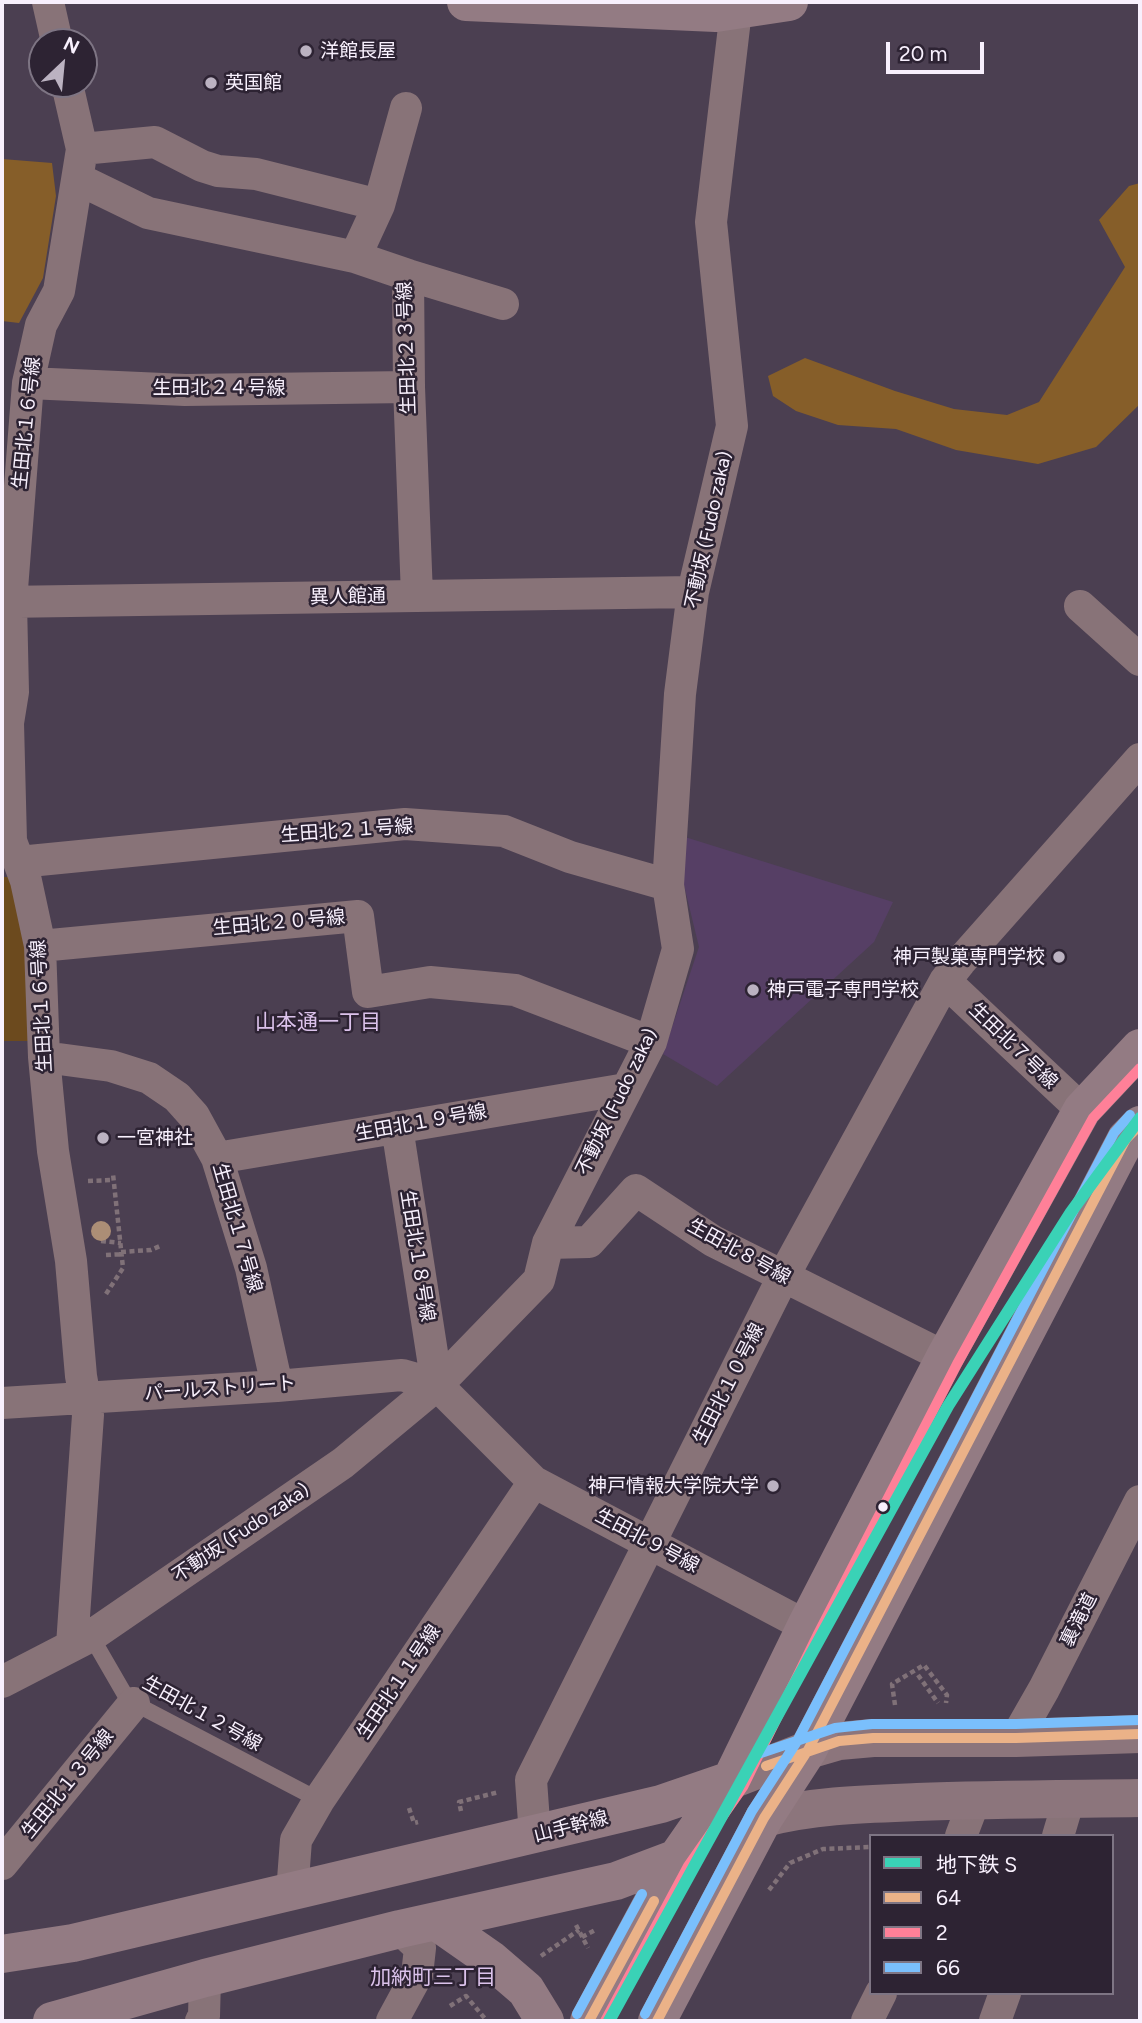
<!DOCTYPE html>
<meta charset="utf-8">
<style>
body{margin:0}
#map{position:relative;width:1142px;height:2023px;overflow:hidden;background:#4b3f51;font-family:Figtree,"Noto Sans JP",sans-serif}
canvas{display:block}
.frame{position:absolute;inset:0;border:4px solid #f8f0fd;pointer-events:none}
.legend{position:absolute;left:869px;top:1834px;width:245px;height:161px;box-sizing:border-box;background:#2d2333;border:2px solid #7e7584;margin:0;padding:9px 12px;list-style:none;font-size:21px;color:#f8f0fd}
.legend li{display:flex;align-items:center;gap:14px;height:35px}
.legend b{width:35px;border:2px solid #7e7584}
.north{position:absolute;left:28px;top:28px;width:70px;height:70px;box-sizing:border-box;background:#2d2333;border:2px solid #7e7584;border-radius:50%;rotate:26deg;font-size:19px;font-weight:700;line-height:28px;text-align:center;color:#f8f0fd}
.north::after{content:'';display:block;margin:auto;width:24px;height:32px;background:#bbb2c1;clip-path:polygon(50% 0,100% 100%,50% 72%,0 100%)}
.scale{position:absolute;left:886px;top:42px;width:98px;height:32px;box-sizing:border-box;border:4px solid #f8f0fd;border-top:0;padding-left:9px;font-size:21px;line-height:24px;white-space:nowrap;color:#f8f0fd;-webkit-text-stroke:5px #2d2333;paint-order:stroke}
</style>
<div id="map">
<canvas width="1142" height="2023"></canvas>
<div class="frame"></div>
<ul class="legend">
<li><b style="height:9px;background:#3ad2b6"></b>地下鉄 S</li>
<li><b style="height:9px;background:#ebb288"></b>64</li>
<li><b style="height:9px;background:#ff8098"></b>2</li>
<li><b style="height:9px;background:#7abffc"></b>66</li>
</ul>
<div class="north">N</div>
<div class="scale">20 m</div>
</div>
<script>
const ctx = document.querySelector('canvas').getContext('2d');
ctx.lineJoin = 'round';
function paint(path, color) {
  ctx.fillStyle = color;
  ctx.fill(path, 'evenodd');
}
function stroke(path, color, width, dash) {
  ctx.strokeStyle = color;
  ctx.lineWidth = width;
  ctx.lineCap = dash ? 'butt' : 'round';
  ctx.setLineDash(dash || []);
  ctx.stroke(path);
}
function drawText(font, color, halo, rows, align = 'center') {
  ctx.font = font + ' Figtree,"Noto Sans JP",sans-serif';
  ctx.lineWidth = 5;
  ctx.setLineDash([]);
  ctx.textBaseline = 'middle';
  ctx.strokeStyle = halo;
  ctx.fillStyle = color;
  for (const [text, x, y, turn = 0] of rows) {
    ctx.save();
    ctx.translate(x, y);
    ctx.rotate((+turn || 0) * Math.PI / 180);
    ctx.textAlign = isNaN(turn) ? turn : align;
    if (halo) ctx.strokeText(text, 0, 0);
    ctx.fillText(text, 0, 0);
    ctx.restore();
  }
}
paint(new Path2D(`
 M685,837L893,902L874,942L717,1086L663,1054L699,947L683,881Z`), '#563f65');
paint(new Path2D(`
 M2,877H12L28,939L30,1041H2Z`), '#6c4a1e');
paint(new Path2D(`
 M2,159L52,163L56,196L43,278L19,323L2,321Z
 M1140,183V404L1096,447L1038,464L956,450L896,429L838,425L796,411L773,396L768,376L805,358L895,391L954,409L1007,415L1039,402L1125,267L1099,220L1129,186Z`), '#865e29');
stroke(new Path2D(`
 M88,1181L111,1180
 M101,1241L121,1243
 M121,1252L151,1250L160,1246
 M106,1255L122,1254
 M106,1294L123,1268L113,1174
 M918,1675L938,1703
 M895,1705L892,1684L924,1665L947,1695L946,1703
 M409,1808L414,1823L418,1822
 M461,1811L459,1802L499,1792
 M769,1890L790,1863L823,1849L871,1847
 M576,1925L588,1948
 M582,1937L597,1929
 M541,1956L579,1930
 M450,2006L466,1996L487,2021`), '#807178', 4.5, [5, 3.5]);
stroke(new Path2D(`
 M91,1636L128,1700L319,1800`), '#887378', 16);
stroke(new Path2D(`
 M48,2L57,42
 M67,84L82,149L59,291L41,325L28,383L11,602L13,692L8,723L11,841L26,881L40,946L44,1057L53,1151L71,1261L81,1376L88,1415L72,1645
 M82,149L155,142L202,166L218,171L256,174L379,205
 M78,179L148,213L355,257L408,275L409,387L417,596
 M355,257L379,205L406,108
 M408,275L503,304
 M28,383L185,390L409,387
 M2,602L693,592
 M1080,606L1140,660
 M19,862L405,824L504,831L570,857L668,885
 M40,946L358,916L368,992L430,982L515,990L651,1042
 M945,981L1082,1110
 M44,1057L111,1066L149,1078L177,1097L194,1116L217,1158L251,1268L277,1386
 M397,1127L437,1385
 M217,1158L626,1089
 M548,1243L589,1242L636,1190L713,1241L945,1357
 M2,1403L277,1386L402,1375L437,1385L534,1482L806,1626
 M2,1682L91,1636L343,1463L437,1385L539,1280L548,1243L651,1042L678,949L668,885L680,694L693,592L732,426L711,222L737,2
 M1016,1738L1044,1689L1140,1501
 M535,1836L531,1780L783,1277L945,981L960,962L1140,759
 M961,1836L975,1799
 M1058,1836L1069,1799
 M2,1864L134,1703
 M292,1893L296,1840L319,1800L534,1482
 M201,2021L204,2016L205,1978
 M392,2021L417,1975L420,1948L400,1929
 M867,2021L881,1993
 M995,2021L1005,1993`), '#887378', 32);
stroke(new Path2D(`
 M731,1780L808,1750L839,1741L873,1738H1016L1140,1734
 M764,1818C815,1805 864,1804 917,1802C991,1799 1066,1799 1140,1798`), '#8c757c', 38);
stroke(new Path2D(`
 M466,2L716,13L789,2
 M437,1922L490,1959L526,1990L545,2021
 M2,1954L73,1943L661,1804L731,1780
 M52,2021L205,1978L400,1929L616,1881L685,1855
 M589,2021L676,1859L731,1780L806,1626L945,1357L1082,1110L1140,1048
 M657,2021L764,1818L808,1750L1126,1139L1140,1125`), '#937b83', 38);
stroke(new Path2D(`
 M766,1766L839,1741L873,1738H1016L1140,1734
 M589,2021L654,1901
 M657,2021L764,1818L808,1750L1126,1139L1140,1125`), '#ebb288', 10);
stroke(new Path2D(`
 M605,2021L688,1866L743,1787L819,1632L957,1364L1093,1118L1140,1068`), '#ff8098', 10);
stroke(new Path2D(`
 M761,1753L835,1728L872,1724H1016L1140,1720
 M577,2014L642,1894
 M645,2014L752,1811L796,1743L1114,1133L1130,1115`), '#7abffc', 10);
stroke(new Path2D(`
 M609,2021L948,1406L1071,1212L1140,1118`), '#3ad2b6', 12);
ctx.fillStyle = '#ac8e76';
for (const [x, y] of [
 [101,1231]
]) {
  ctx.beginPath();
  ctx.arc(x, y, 10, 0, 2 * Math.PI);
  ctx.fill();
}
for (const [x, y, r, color] of [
 [306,51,7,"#bbb2c1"],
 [211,83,7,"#bbb2c1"],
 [1059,957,7,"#bbb2c1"],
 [753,990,7,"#bbb2c1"],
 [103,1138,7,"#bbb2c1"],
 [773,1486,7,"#bbb2c1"],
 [883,1507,6,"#f8f0fd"]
]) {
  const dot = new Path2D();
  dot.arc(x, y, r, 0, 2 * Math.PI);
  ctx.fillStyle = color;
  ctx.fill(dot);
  stroke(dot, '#2d2333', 2.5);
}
drawText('19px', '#f8f0fd', '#2d2333', [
 ["洋館長屋",320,51],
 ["英国館",225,83],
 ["神戸製菓専門学校",1045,957,"right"],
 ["神戸電子専門学校",767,990],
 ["一宮神社",117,1138],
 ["神戸情報大学院大学",759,1486,"right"]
], 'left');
drawText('19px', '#f8f0fd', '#2d2333', [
 ["生田北２３号線",407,348,-92],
 ["生田北２４号線",219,388],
 ["生田北１６号線",27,423,-84],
 ["不動坂 (Fudo zaka)",709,530,-78],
 ["異人館通",348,597,-1],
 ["生田北２１号線",347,831,-4],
 ["生田北２０号線",279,923,-5],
 ["生田北１６号線",42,1006,-93],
 ["生田北７号線",1013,1046,44],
 ["不動坂 (Fudo zaka)",617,1102,-64],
 ["生田北１９号線",421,1123,-10],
 ["生田北１７号線",237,1228,74],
 ["生田北８号線",739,1252,29],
 ["生田北１８号線",417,1256,81],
 ["生田北１０号線",729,1384,-63],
 ["パールストリート",220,1389,-4],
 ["不動坂 (Fudo zaka)",241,1533,-34],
 ["生田北９号線",647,1541,28],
 ["裏滝道",1079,1620,-63],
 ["生田北１１号線",399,1682,-56],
 ["生田北１２号線",202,1714,29],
 ["生田北１３号線",68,1784,-51],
 ["山手幹線",571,1827,-14]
]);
drawText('21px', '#dbc2eb', '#2d2333', [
 ["山本通一丁目",318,1023],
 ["加納町三丁目",433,1978]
]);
</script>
